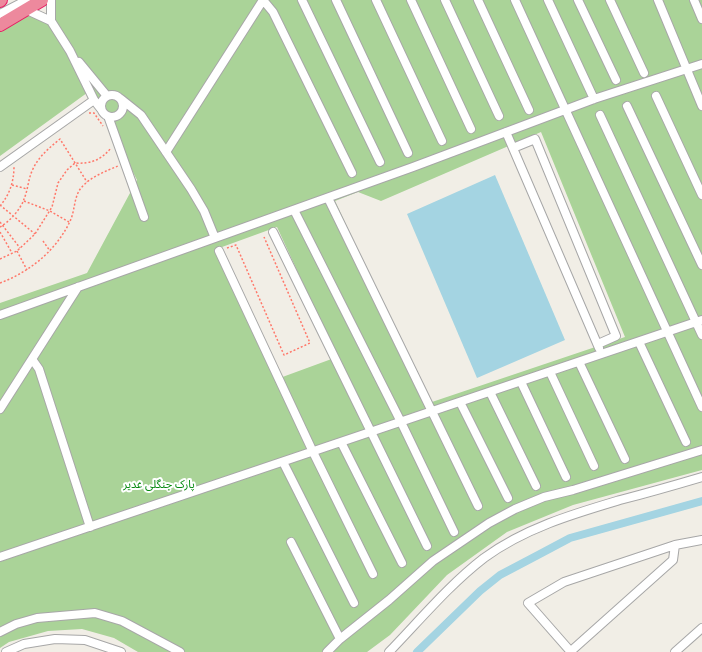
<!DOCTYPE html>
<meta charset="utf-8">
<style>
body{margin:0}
canvas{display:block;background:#f1eee6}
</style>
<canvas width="702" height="652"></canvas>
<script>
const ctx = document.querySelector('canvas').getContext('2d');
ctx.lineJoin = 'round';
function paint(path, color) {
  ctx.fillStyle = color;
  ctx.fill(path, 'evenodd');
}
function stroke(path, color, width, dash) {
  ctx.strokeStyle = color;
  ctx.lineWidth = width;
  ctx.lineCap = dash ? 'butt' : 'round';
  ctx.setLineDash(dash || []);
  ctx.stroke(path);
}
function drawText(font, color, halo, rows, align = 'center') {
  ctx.font = font + ' "Public Sans","Noto Sans Arabic",sans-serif';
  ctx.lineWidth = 4;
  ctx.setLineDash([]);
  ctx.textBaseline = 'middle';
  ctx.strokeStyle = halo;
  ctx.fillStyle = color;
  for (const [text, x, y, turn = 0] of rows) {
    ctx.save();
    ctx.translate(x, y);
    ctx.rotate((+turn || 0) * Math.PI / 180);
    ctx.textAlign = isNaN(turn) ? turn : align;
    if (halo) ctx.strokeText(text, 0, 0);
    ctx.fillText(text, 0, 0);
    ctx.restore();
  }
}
paint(new Path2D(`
 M55,0H702V470L573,505L507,532L447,575L390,635L367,652H138L114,638L82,629L48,631L9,642L0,648V303L87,273L137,180L91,90L0,156V29L25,16H31L46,23L55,18L54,8ZM541,132L625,337L429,403L335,201L358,192L381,201ZM277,227L337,357L277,379L222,247Z`), '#aad398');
paint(new Path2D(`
 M495,175L565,340L477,378L407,214Z`), '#a4d4e2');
stroke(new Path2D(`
 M417,652L480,591L500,575L538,555L570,538L702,501`), '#a4d4e2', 8);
const minor = new Path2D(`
 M51,0V21L70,51L94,100L101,109
 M263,0L273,12L352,173
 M302,0L380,162
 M336,0L408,153
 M376,0L442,141
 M411,0L471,129
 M445,0L499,116
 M478,0L529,110
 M515,0L702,407
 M548,0L594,99
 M578,0L616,80
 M610,0L644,73
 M658,0L702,106
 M694,0L702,19
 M27,10L51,21
 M0,14L27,0
 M79,62L107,96
 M101 106a11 11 0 1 1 22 0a11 11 0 1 1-22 0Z
 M656,96L702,195
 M121,99L141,115L191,189L204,211L215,238
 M627,106L702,265
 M600,115L702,335
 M108,116L144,217
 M506,132L599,348
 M513,148L535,139L616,336L598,344
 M166,152L263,0
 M0,167L94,100
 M328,198L478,506
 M294,210L401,422L454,532
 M273,232L427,546
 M219,251L313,452L373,574
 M0,315L413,167L594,99L702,64
 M639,342L686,442
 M32,359L39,369L90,527
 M579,362L625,459
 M550,372L594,466
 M521,382L566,477
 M490,392L536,486
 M460,402L508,498
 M0,409L78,287
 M341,442L402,563
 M283,462L354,603
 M291,542L340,639
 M0,557L702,320
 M0,632L16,624L37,618L95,613L122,621L180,652
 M6,652L24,644L55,639L85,640L121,652
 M327,652L340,639L389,600L433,561L489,523L515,509L544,497L573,490L702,450
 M389,652C420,620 449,585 484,558C525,528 573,514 620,500C647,493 675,485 702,477
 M570,652L673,560L675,545
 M571,652L528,603L564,582L675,545L702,540
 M675,652L702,628`);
const highway = new Path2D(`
 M0,1L1,0
 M0,25L42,0`);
stroke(minor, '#a7a7a7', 10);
stroke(highway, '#e81b63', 14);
stroke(new Path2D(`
 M89,113H94L103,126
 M12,185L27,189
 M24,201L50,211L69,222
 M0,205L35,234
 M0,206C10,194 14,181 14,166
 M0,222L20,248
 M0,227C9,222 21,209 24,199C28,190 28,180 32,171C38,157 49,148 60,139L87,182
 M0,232L12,253
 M43,241L50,251
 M227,248L236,245L284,355L310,343L264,237
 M17,251L27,270
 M0,259L17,251L35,234L52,207L58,183L67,170L75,163C91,164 101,160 111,148
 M0,283C30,272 58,249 71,219C75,209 74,197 81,188C90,177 106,171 118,166`), '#ff786a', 1.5, [2, 2]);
stroke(minor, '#fff', 8);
stroke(highway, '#ed899d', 12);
drawText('11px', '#04890e', '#fff', [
 ["پارک جنگلی غدیر",159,485]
]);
</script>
